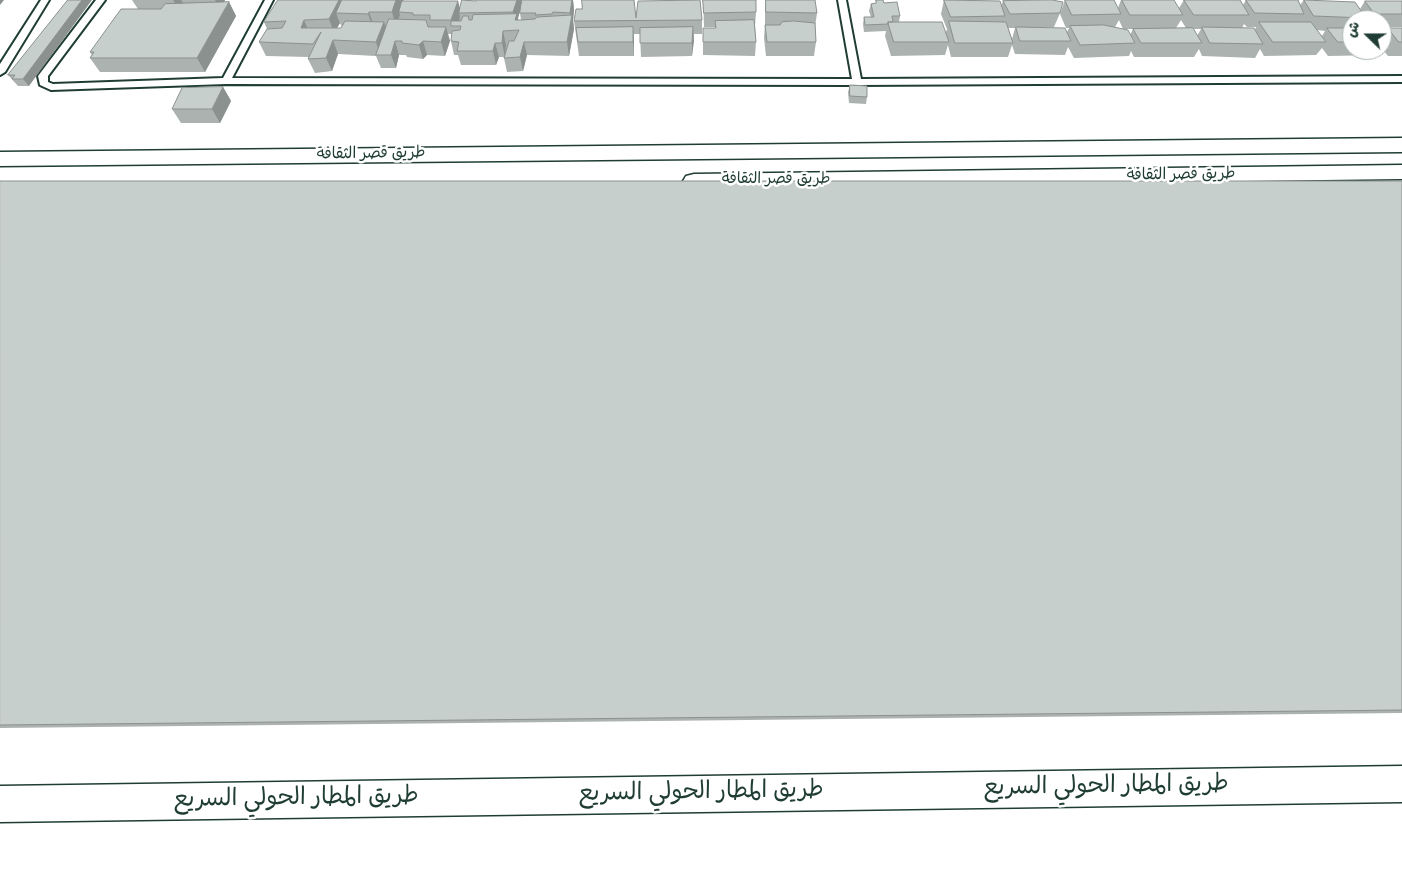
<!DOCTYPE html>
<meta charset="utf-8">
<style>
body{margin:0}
#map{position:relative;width:1402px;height:887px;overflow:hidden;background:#fff;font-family:"Indie Flower","Playpen Sans Arabic",sans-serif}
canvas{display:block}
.north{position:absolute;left:1342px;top:10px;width:50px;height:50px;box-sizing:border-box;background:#fff;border:1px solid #a5b1ae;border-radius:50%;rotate:292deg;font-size:14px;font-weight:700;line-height:20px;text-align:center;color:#1f3d34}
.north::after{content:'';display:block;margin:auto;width:18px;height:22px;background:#1f3d34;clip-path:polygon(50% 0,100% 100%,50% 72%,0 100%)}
</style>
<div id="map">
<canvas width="1402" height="887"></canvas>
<div class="north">ش</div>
</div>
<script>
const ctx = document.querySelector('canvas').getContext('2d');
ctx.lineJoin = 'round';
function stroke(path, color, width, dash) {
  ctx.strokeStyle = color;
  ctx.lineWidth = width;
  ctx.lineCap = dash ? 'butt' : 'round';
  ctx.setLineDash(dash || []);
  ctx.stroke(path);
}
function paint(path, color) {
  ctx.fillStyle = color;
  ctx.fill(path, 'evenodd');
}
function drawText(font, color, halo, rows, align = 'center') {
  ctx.font = font + ' "Indie Flower","Playpen Sans Arabic",sans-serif';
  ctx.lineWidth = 5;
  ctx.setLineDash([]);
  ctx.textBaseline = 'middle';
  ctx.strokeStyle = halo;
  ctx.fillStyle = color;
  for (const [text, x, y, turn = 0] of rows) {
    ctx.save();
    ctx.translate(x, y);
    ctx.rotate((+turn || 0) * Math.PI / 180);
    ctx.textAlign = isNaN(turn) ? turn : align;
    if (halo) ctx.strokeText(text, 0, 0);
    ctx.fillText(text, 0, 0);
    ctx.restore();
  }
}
const lane = new Path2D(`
 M41,0H49L5,72L0,75V64Z
 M96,0H105L48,76V82L53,84L223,78L265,0H273L232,78L852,79L838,0H846L861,79L1402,76V82L857,85L226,84L51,90L40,85L38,76Z`);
const secondary = new Path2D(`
 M1402,138V152L0,166V152Z
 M1402,165V179L694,188L686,186L683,181L686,176L694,174Z`);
const highway = new Path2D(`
 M1402,766V802L0,822V786Z`);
stroke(lane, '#1f3d34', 4);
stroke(secondary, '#1f3d34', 3);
stroke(highway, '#1f3d34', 3);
paint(lane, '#fff');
paint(secondary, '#fff');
paint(highway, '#fff');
paint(new Path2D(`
 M68,0L29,86H18L8,75Z
 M132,0H225L224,3L229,2L236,16L205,72H100L90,58L92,55L90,52L138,9Z
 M278,0H341L342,1V0H403L404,1H458L460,10L462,0L476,1V0H573L574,10L573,20L574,29L569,56L527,55L523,71L507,72L504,58V57H499L496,65H461L458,55H454L451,41L452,34H448L450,41L445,56L427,55L423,59L407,57L406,55H399L396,68H381L376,56L338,54L332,71L315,73L308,59L309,57L266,56L259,42L267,29L264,22ZM521,9L520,13L521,20H518V18ZM340,23L342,27L341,28H337Z
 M686,0H700L702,20V34H694L692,56L641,57L640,34H634V56H579L574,21L636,18Z
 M703,0L756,12L755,26L756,42L755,56L703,55V28H715V27H704Z
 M766,0L817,13L815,27L816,42L814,56H766L764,38L765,25V13Z
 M876,0L884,3L900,16L899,22L946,32L947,29L941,14L944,0L1001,6L1003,1L1060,13L1054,27H1034L1067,32L1069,28H1066L1060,14L1065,0L1118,8L1121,0L1179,8L1184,0H1240L1243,5L1246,0L1300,5L1304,0L1360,9L1365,1H1402V27H1382V20H1352V50H1382V31L1384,33L1388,28H1402V56H1388L1384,51L1380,55L1328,56L1322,48L1316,55L1264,56L1260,49L1255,58L1202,56L1199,49L1194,57H1134L1131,51L1129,56L1074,58L1068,47L1065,55L1015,54L1012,45L1008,57H951L948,45L945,55L891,56L885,36L886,31L864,32L863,24L864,17H871L869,11L871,4L876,3ZM1119,20L1123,29H1133L1130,35L1115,27ZM1181,20L1186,28H1176ZM1244,24L1247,27H1256L1255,30L1242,28ZM1008,28H1015L1012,39ZM1193,29H1201L1197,36ZM1317,30L1325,31L1322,36Z
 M850,85L867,97L866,104L849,103L848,92Z
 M223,87L231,101L220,123H181L172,109Z
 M0,181H1402V713L0,728Z`), '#abb2af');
paint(new Path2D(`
 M0,0H4L0,5Z
 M82,0H92L29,86L23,79Z
 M173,0H181L183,3L179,9Z
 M215,0H225L220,9Z
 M339,0H341L346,11L336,13L340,23L334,33L329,19Z
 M396,0H403L404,2L399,12L400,15L396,26L392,12Z
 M517,0H522V3L518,18L520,28L516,25L513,12Z
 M572,0H573L574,10L573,20L574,29L569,56L567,42L571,20L570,13Z
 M458,1L461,13H459L460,17L458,26H453L451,20Z
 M229,2L236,16L205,72L197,58Z
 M369,12L374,26L373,28L368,14Z
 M304,20L310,34L301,28Z
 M384,22L389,35L380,55L376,42Z
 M446,27L450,41L445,56L441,42Z
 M633,27L634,41V56L633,42Z
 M693,27L694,41L692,56V43Z
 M503,31L506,45L505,57L502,43Z
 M333,40L338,54L332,71L326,58Z
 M395,41L399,55L396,68L391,55Z
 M423,41L427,55L423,59L419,45Z
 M524,42L527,55L523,71L520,57Z
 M495,43L499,57L496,65L493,51Z
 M223,87L231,101L220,123L212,109Z`), '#8b918f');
const building = new Path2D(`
 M68,0H82L23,79H12L15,75H8Z
 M278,0H339L329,19L304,20L301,28H341L345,21L384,22L376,42L333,40L326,58L308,59L321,32L313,44L259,42L267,29L282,28L286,21L264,22Z
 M342,0H396L392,12H369L368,14L336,13Z
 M462,0L476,1V0H517L513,12L459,13Z
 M522,0H572L570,13L553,12L552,14L535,15L536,13H520Z
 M582,0H634L636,18L638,1L700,0L702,20L574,21L576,9H582Z
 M703,0H756V12L704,13Z
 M766,0H815L817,13L766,12Z
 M876,0H883L884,3L897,2L900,16H892L893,22H888V24L865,25L864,17H874L871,4L876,3Z
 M944,0L1000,1L1005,16L951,17Z
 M1052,0L1063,2L1060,13L1010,14L1003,1Z
 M1065,0H1114L1121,14L1072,15Z
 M1122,0H1174L1183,15H1130Z
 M1184,0H1240L1249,15H1194Z
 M1246,0H1298L1304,14L1255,13Z
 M1304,0L1355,2L1366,18L1314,16Z
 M402,1H458L451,20H430V15H413V13L399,12Z
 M1365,1H1402V14H1375Z
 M229,2L197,58H90L94,52H90L121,9H161L165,4Z
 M517,14L515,20H521L535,19L537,17L572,15L567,42H524L520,57L504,58L509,41H514L519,30L503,31L502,43H495L493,51H457L459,42L451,41L452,31L460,30L461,26H451V21H461L463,16H468L469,20H472L473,15Z
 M389,19L426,20L428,27H446L441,42L423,41L419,45L402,43V41H395L391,55H376Z
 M754,20L756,42H703V28H716L715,21Z
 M794,21L815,23L816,42H767L765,25H780L782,22Z
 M949,21L1006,22L1013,43H955Z
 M888,22H942L949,42H894Z
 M1259,22H1311L1326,42H1273Z
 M1104,25L1128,30L1135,43L1080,45L1070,26Z
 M633,27V42H578L576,28Z
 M693,27L692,43H640V28Z
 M1016,27L1065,28L1071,41H1020Z
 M1202,27L1254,28L1263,44L1210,43Z
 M1193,28L1202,43H1141L1133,29Z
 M1327,28H1352V42H1338Z
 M1388,28H1402V42H1399Z
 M1382,31L1391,42H1382Z
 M850,85L867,86V97L850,96Z
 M223,87L212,109H172L182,88Z
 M0,181H1402V710L0,725Z`);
paint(building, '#c7cfcc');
stroke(building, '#8b918f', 1);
drawText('16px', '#1f3d34', '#fff', [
 ["طريق قصر الثقافة",371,155,-1],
 ["طريق قصر الثقافة",1181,176,-1],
 ["طريق قصر الثقافة",776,180]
]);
drawText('24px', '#1f3d34', '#fff', [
 ["طريق المطار الحولي السريع",1106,788,-1],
 ["طريق المطار الحولي السريع",701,794,-1],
 ["طريق المطار الحولي السريع",296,800,-1]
]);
</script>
